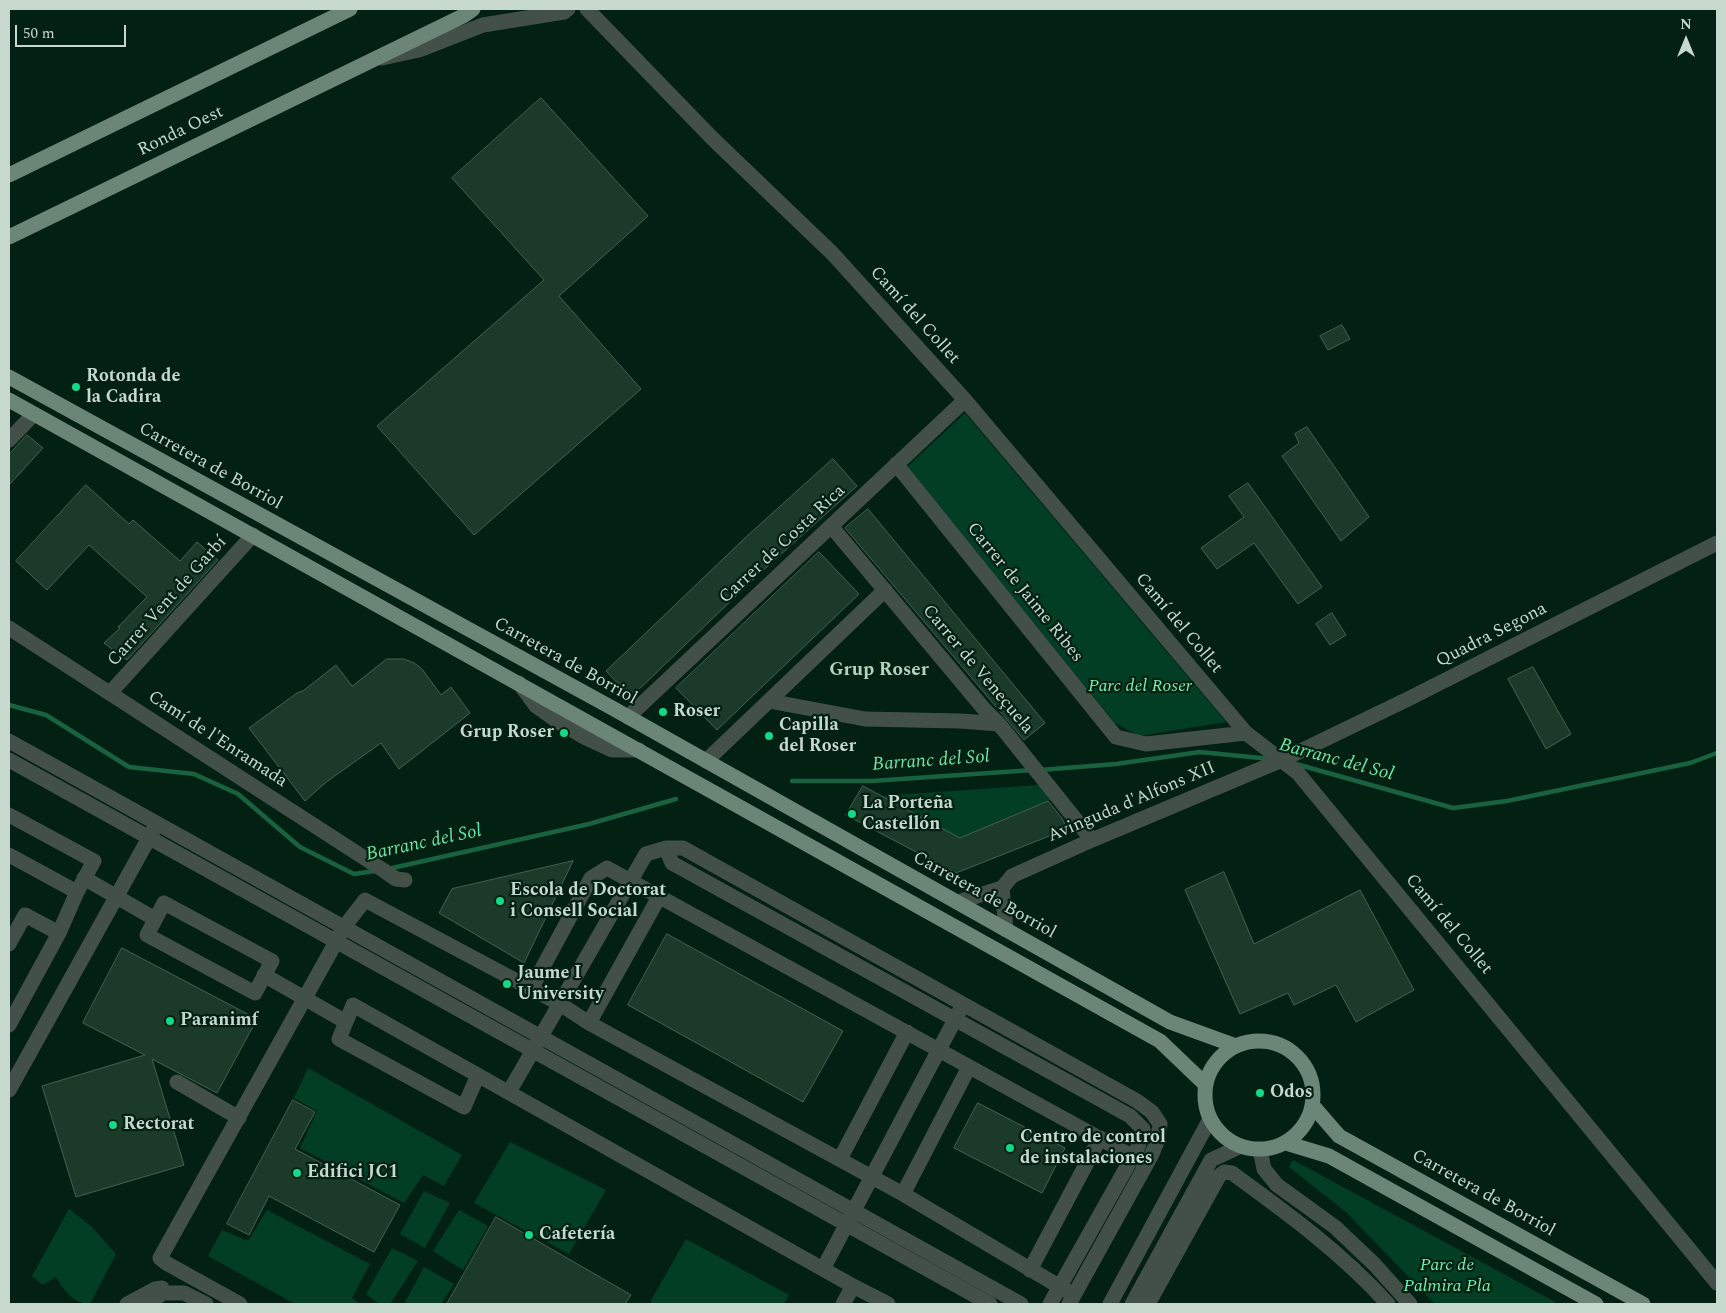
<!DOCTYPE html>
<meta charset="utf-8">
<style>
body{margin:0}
#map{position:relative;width:1726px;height:1313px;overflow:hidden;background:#032112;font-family:Spectral,serif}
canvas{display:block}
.frame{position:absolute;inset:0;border:10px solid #c7d8cd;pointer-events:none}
.north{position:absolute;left:1661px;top:15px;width:50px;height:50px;-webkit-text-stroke:4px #032112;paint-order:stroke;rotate:0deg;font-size:14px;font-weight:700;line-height:20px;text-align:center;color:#c7d8cd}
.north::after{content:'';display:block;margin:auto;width:18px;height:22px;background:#c7d8cd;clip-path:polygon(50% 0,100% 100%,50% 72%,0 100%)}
.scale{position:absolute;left:15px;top:25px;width:111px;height:22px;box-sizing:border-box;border:2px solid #c7d8cd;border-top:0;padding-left:6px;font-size:15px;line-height:18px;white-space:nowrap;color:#c7d8cd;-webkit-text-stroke:4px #032112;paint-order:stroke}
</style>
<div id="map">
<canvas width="1726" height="1313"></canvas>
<div class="frame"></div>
<div class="north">N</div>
<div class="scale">50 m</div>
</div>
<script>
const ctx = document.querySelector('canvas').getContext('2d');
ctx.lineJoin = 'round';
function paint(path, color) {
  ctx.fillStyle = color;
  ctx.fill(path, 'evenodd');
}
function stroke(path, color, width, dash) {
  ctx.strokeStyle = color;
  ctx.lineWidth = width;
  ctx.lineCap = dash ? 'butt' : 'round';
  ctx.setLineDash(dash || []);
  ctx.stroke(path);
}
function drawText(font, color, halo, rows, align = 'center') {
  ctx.font = font + ' Spectral,serif';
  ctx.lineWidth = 4.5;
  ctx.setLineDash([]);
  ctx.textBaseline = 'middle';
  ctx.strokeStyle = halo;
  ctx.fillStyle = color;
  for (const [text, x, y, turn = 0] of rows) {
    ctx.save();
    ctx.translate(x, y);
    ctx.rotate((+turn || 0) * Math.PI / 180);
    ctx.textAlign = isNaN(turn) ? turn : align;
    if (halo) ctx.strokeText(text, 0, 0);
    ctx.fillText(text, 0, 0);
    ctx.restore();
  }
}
paint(new Path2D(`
 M965,413L1226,722L1139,736L1115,723L907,467Z
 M1040,785L1054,798L960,838L880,796Z
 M308,1068L462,1155L444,1186L423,1175L404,1203L300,1148L317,1111L294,1098Z
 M510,1142L606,1190L569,1254L474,1203Z
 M1293,1160L1559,1304H1435L1346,1212L1289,1167Z
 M424,1191L450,1203L425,1248L400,1234Z
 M69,1209L92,1227L116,1254L90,1304C74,1304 63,1289 56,1277L43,1285L32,1276Z
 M267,1210L370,1264L352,1298L360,1304H295L208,1256L222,1230L248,1241Z
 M459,1210L488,1226L463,1270L433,1251Z
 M686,1239L789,1295L784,1304H654L650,1302Z
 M392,1248L418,1261L390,1304H379L366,1294Z
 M424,1267L454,1284L441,1304H404Z`), '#023e24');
stroke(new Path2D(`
 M9,705L46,715L129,767L194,774L238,794L300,847L354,874L375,871
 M1296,764L1453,808L1507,801L1690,763L1717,753
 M1040,770L1116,764L1200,752L1271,759
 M792,781H872L1033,770
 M388,869L589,824L676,799`), '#19623f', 4.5);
const building = new Path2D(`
 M541,98L648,216L559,296L641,389L474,535L377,426L544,280L452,178Z
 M1342,325L1350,339L1328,350L1320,336Z
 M1307,427L1369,517L1341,541L1282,456L1299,443L1295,434Z
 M27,435L43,448L9,485V455Z
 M833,459L857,486L760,573L631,697L606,671L746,537Z
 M1248,483L1322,587L1298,604L1254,543L1217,569L1201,548L1244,517L1229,496Z
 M86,485L129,524L133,520L180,561L197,542L218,560L127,660L104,643L120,628L118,627L147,597L89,545L47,590L16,561Z
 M868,509L1045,723L1024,740L845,528Z
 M819,552L859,594L717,730L676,688Z
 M1332,613L1346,635L1330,645L1316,624Z
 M387,659H404L414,663L422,669L441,695L451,687L470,713L399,769L381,743L325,783L305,801L249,728L297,693L303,691L336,665L352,686Z
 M1533,667L1571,734L1546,749L1508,679Z
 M863,786L960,838L1048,801L1062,818L1067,829L956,873L846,815Z
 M573,861L524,963L439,913L452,889Z
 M1224,872L1254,944L1360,890L1414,990L1356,1022L1336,985L1294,1005L1288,993L1240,1014L1185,890Z
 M667,934L843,1031L803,1102L628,1005Z
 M122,948L257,1019L217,1093L152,1059L184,1165L76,1197L42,1086L145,1055L83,1023Z
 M293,1100L315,1112L295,1149L400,1205L374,1252L269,1196L249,1235L227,1224Z
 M978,1103L1065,1148L1042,1193L954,1148Z
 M496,1217L631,1295L625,1304H447Z`);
paint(building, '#1c3a29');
stroke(building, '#436250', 1);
stroke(new Path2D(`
 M587,9L713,139L833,254L965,400L1246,733L1298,773L1717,1283
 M382,58L419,50L483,25L564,12L568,9
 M9,440L33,415
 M896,464L1116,737L1146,744L1246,733
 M831,526L984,709L999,724L1092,840
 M9,628L383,870L396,879L405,880
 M519,683L536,706L557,721L586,738L612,750H639
 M110,693L253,535
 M769,701L865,719L961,721L999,724
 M628,717L965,400
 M9,741L1021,1304
 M9,760L990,1304
 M706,761L885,590
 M9,815L94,861L77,892L9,855
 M84,878L155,919
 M1002,888L1006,930
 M958,902L1002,888L1012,876L1092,840L1282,760L1408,699L1717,543
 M164,903L272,961L255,993L147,935Z
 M59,933L77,892
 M9,944L25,915L59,933L9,1025
 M264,975L346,1022
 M531,989L591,878L607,868L1141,1161
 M589,1023L659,897
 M478,1075L464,1107L339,1039L353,1005L853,1286
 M177,1082L239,1118
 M9,1090L154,829
 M509,1092L646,854L666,848
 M1260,1150L1264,1169L1277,1185L1335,1227L1374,1264L1410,1304
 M840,1159L907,1032
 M903,1194L969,1067
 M823,1269L960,1010
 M1030,1270L1100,1138
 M127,1304L155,1289L162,1288
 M148,1304L163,1293H184L206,1304
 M240,1304L166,1263L160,1258L336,942L344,927L365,900L560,1004L589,1023L903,1194L1067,1291
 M843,1304L853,1286L888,1304
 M1050,1304L1138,1147L1143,1129L1130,1116L672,863L666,848H683L1137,1101L1152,1112L1160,1124L1158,1139L1152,1154L1069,1304
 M1110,1304L1210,1119
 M1132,1304L1211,1160L1241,1146
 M1148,1304L1219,1176L1224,1172L1232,1173C1287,1213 1342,1253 1388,1304`), '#435048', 15);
stroke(new Path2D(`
 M9,175L350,9
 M9,237L463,16L473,9
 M9,377L614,709L1170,1022L1236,1046
 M9,400L1160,1041L1206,1085
 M1205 1095a54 54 0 1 1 108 0a54 54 0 1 1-108 0Z
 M1313,1106L1339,1136L1643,1304
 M1286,1143L1329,1156L1596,1304`), '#6b8676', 15);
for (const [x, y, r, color] of [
 [76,387,5,"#13d98a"],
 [663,712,5,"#13d98a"],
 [564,733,5,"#13d98a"],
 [769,736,5,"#13d98a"],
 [852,814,5,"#13d98a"],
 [500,901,5,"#13d98a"],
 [507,984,5,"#13d98a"],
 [170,1021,5,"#13d98a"],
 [1260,1093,5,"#13d98a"],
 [113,1125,5,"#13d98a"],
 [1010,1148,5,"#13d98a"],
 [297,1173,5,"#13d98a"],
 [529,1235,5,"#13d98a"]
]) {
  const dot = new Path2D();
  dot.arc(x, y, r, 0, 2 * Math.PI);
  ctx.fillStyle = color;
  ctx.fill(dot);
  stroke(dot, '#032112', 2);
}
drawText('18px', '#c7d8cd', '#032112', [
 ["Ronda Oest",181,132,-26],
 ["Camí del Collet",914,316,48],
 ["Carretera de Borriol",210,467,29],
 ["Carrer de Costa Rica",783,545,-43],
 ["Carrer de Jaime Ribes",1024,593,51],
 ["Carrer Vent de Garbí",168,602,-48],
 ["Camí del Collet",1178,624,50],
 ["Quadra Segona",1492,636,-27],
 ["Carretera de Borriol",565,662,29],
 ["Carrer de Veneçuela",977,670,50],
 ["Camí de l'Enramada",217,740,33],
 ["Avinguda d'Alfons XII",1132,803,-23],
 ["Carretera de Borriol",984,896,29],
 ["Camí del Collet",1448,925,50],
 ["Carretera de Borriol",1483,1194,29]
]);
drawText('bold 18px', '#c7d8cd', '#032112', [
 ["Rotonda de",86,377],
 ["la Cadira",86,398],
 ["Roser",673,712],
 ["Capilla",779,726],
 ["del Roser",779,747],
 ["Grup Roser",554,733,"right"],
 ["La Porteña",862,804],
 ["Castellón",862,825],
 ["Escola de Doctorat",510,891],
 ["i Consell Social",510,912],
 ["Jaume I",517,974],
 ["University",517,995],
 ["Paranimf",180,1021],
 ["Odos",1270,1093],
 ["Rectorat",123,1125],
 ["Centro de control",1020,1138],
 ["de instalaciones",1020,1159],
 ["Edifici JC1",307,1173],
 ["Cafetería",539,1235]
], 'left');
drawText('italic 18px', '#76efae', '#032112', [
 ["Parc del Roser",1140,687],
 ["Parc de",1447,1266],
 ["Palmira Pla",1447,1287]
]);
drawText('bold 19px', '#b2d4bf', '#032112', [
 ["Grup Roser",879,671]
]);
drawText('italic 19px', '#6be5a4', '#032112', [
 ["Barranc del Sol",1336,761,15],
 ["Barranc del Sol",931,762,-4],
 ["Barranc del Sol",424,844,-12]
]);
</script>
